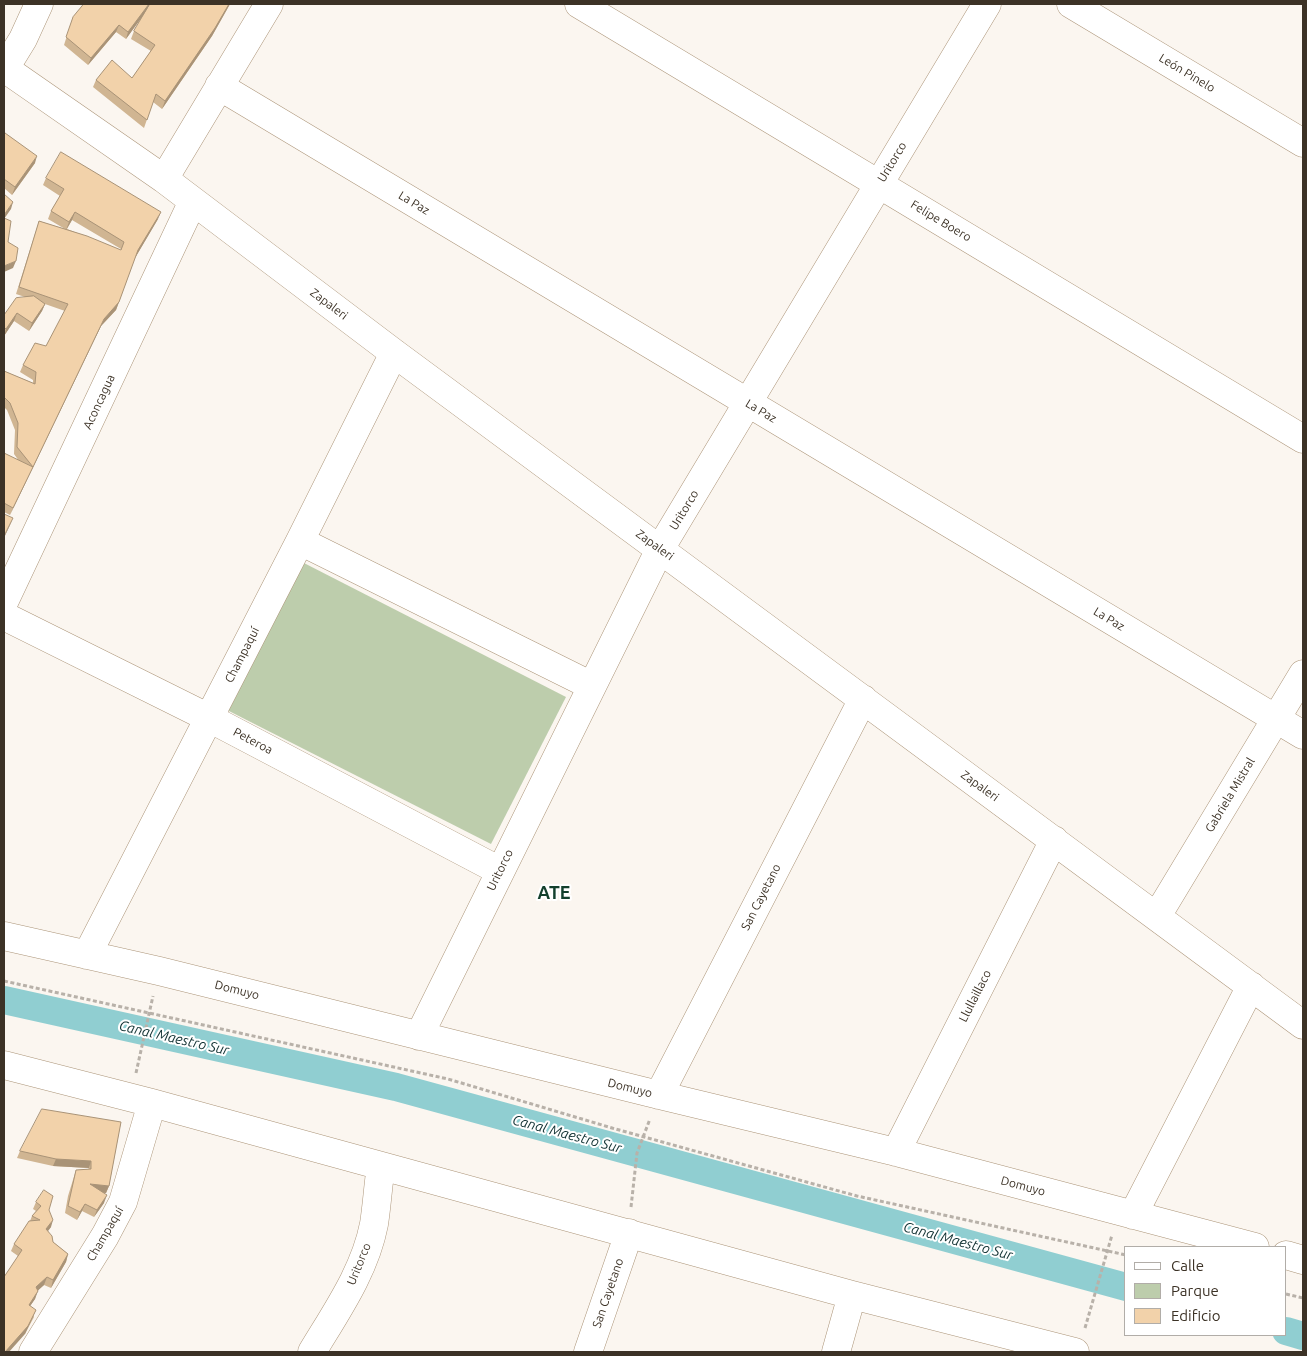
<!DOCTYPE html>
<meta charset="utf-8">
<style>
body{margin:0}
#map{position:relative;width:1307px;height:1356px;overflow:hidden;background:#fbf6f0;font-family:Ubuntu,sans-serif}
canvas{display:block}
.frame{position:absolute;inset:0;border:5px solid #3c3226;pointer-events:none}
.legend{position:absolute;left:1124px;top:1246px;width:162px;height:90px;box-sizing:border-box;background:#fff;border:1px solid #b1ada8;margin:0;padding:6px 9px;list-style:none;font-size:15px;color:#3c3226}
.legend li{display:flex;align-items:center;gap:10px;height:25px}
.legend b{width:25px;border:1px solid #b1ada8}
</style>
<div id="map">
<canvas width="1307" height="1356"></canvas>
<div class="frame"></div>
<ul class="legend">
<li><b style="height:6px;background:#fff"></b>Calle</li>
<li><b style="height:14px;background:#bdcdac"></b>Parque</li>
<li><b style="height:14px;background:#f2d2aa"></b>Edificio</li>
</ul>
</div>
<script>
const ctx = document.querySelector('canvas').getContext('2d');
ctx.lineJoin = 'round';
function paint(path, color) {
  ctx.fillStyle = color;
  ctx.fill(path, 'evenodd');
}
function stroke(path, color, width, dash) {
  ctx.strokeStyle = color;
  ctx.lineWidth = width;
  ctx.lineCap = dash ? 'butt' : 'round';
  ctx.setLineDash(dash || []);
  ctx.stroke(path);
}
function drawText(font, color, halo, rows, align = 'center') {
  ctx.font = font + ' Ubuntu,sans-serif';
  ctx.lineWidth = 4;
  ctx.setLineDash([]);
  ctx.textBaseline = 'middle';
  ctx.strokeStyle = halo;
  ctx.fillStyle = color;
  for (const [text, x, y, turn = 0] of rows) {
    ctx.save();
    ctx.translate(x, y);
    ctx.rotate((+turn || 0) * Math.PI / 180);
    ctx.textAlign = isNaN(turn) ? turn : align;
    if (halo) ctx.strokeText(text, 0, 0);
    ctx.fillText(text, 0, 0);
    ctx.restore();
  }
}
paint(new Path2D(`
 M302,562L566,697L491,844L227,710Z`), '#bdcdac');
stroke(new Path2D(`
 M4,1000L396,1087L1126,1287
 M1286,1331L1303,1336`), '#90ced1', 28);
const street = new Path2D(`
 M579,4L1303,439
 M1071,4L1303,143
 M4,68L164,179L394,353L1303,1025
 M4,70L23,39L39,4
 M219,86L1303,735
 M164,179L269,4
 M300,541L592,686
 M4,602L193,201
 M4,616L209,718L500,871
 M1157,916L1303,674
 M4,936L159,971L659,1095L896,1152L1255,1247
 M87,955L300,541L394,353
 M419,1036L660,549L987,4
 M4,1065L152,1103L852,1295L1075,1352
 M659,1095L863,699
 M896,1152L1054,840
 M1133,1215L1251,986
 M1286,1255L1303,1260
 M33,1352L105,1236L123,1202L152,1103
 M312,1352C336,1312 365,1271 374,1224C377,1205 378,1185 381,1166
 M588,1352L629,1233
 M836,1352L852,1295`);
stroke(street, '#ac9579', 29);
stroke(new Path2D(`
 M4,981L448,1079L612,1128L857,1196L1126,1255
 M136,1073L153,996
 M631,1207L637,1153L650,1119
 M1286,1294L1303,1298
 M1085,1328L1112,1235`), '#b8b1a9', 3, [4, 2.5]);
stroke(street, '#fff', 28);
paint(new Path2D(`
 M84,4H230L212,36L162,109L153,102L144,128L93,87L96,80L132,78L151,51L131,39L134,31L143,15L126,39L116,32L88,65L64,45L73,17Z
 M4,135L35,163L12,195L4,188Z
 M46,178L158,219L135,258L116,310L101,326L10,515L4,512V453L19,461L14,454L15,430L7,410L4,407V371L33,383V380L20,372L23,365L46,346L65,311L45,304L42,311L29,331L14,321L4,336V315L25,297L16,294L39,221L65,229L48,219L51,211L60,196L43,185ZM72,220L121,249V250L67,229Z
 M121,1122L109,1186L106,1193H103L104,1203L94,1217L82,1211L77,1220L65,1213L68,1196L76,1170L88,1169L89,1168L53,1166L17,1158L20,1151Z
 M36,1202L49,1210L51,1227L48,1231L53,1242L68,1254L66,1262L51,1288L44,1285L37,1291L35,1299L30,1306L34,1317L25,1334L18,1256L11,1251L14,1244L30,1221L32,1216L36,1211L33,1209Z`), '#d0b592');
paint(new Path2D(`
 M149,4H151L150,6L126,39L128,32Z
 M229,4H230L212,36L162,109L165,101Z
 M119,25L116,32L88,65L91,58Z
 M37,156L35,163L12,195L15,187Z
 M13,202L11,209L4,219V215Z
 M75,212L72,220L66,230L69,222Z
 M161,212L158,219L135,258L138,250Z
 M16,261L13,268L4,272V266Z
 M119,302L116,310L101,326L10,515L13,508L104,319Z
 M45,304L42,311L29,331L32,323Z
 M17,313L14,321L4,336L6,329Z
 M13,518L10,525L4,538V536Z
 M56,1159L91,1161L89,1168L53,1166Z
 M90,1184L109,1186L106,1193L87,1191Z
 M107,1195L104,1203L94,1217L97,1210Z
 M85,1204L82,1211L77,1220L80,1212Z
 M53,1220L51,1227L44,1236L46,1229Z
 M68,1254L66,1262L51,1288L53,1280Z
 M47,1277L44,1285L33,1295L36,1287Z
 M38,1291L35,1299L26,1312L29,1305Z
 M36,1310L25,1334L9,1352H5Z`), '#a99377');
const building = new Path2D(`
 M84,4H149L128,32L119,25L91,58L66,37L73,17Z
 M150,4H229L215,28L165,101L156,94L147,120L96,80L112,60L132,78L155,45L134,31Z
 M5,133L37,156L15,187L4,179V135Z
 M61,152L161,212L138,250L119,302L104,319L33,467L17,447L18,423L10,403L4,397V371L35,384L36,372L23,365L35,343L46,346L68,304L19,287L39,221L87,236L121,250L124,242L75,212L69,222L51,211L64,189L46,178Z
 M4,194L13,202L4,215Z
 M4,218L11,221L8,242L18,248L16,261L4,266Z
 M34,296L45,304L32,323L17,313L6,329L4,327V315L16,298Z
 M4,453L33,467L13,508L4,503Z
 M4,514L13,518L4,536Z
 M42,1109L121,1122L109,1186L90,1184L107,1195L97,1210L85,1204L80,1212L68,1206L76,1170L91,1169V1161L56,1159L20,1151Z
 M44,1190L53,1196L49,1210L53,1220L46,1229L52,1236L53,1242L68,1254L53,1280L47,1277L36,1287L38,1291L29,1305L36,1310L28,1326L5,1352H4V1277L22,1250L14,1244L29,1221L40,1220L32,1216L41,1206L36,1202Z`);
paint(building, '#f2d2aa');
stroke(building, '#a99377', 1);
drawText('12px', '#3c3226', '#fff', [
 ["León Pinelo",1187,73,31],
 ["Uritorco",892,162,-59],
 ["La Paz",414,203,31],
 ["Felipe Boero",941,221,31],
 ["Zapaleri",329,304,37],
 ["Aconcagua",99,402,-65],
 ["La Paz",761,411,31],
 ["Uritorco",684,510,-59],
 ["Zapaleri",655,545,36],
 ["La Paz",1109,619,31],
 ["Champaquí",242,655,-63],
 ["Peteroa",253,741,28],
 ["Zapaleri",980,786,36],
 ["Gabriela Mistral",1230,795,-59],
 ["Uritorco",500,870,-64],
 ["San Cayetano",761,897,-63],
 ["Domuyo",237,990,14],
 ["Llullaillaco",975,996,-63],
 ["Domuyo",630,1088,14],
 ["Domuyo",1023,1186,15],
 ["Champaquí",105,1234,-60],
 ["Uritorco",359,1264,-68],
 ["San Cayetano",608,1293,-71]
]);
drawText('italic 14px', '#113132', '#fff', [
 ["Canal Maestro Sur",174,1038,13],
 ["Canal Maestro Sur",567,1134,15],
 ["Canal Maestro Sur",958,1241,15]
]);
drawText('bold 18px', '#13402d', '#fff', [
 ["ATE",554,893]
]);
</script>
